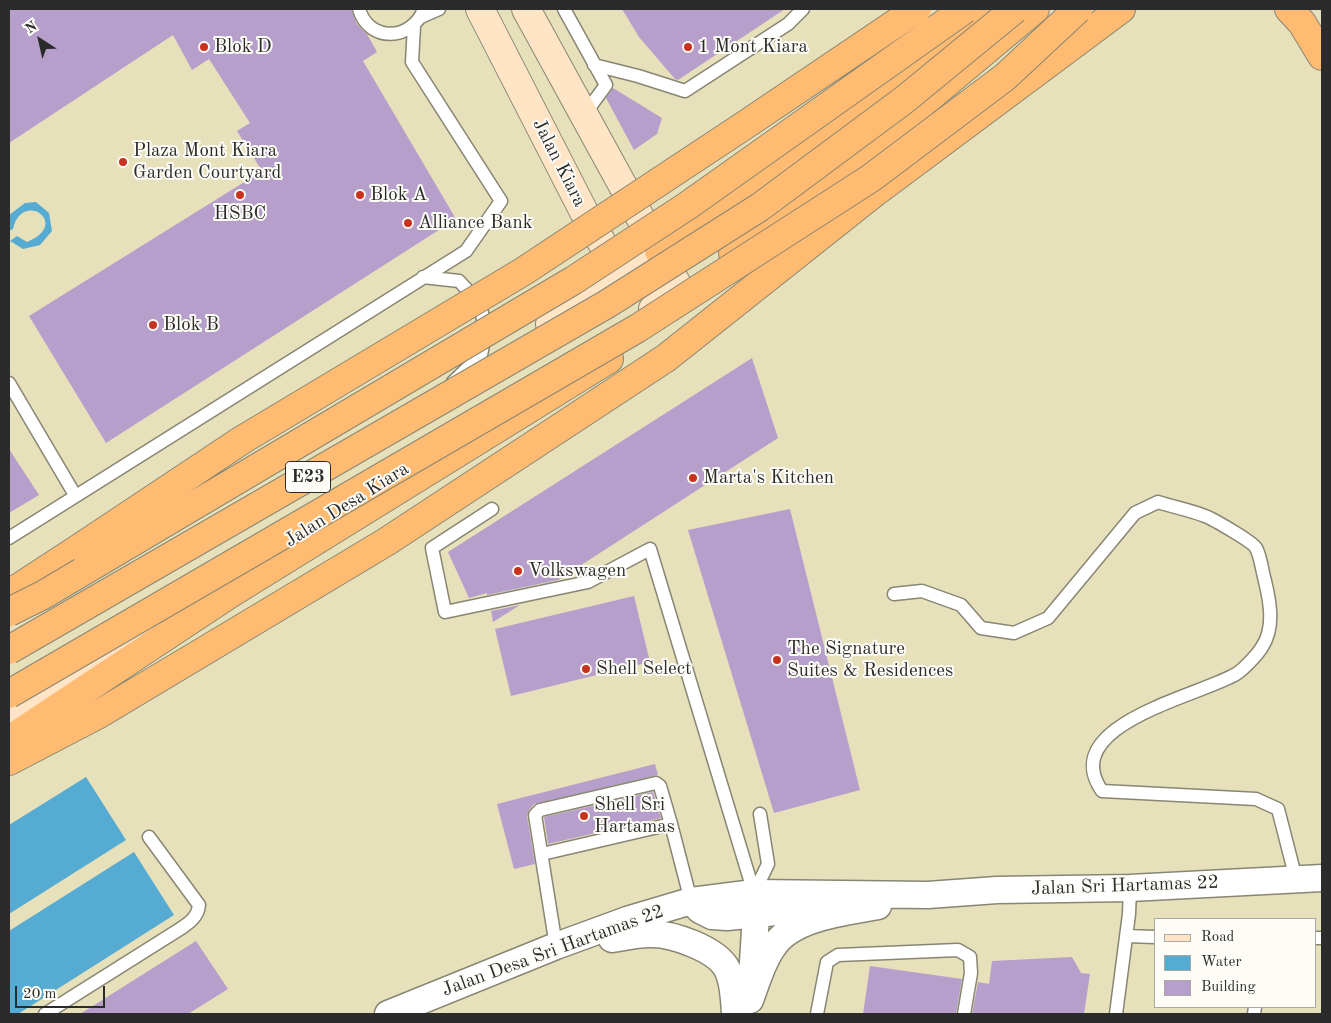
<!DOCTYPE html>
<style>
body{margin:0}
#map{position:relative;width:1331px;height:1023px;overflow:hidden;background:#e6e0bb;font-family:"Old Standard TT",serif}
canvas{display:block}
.frame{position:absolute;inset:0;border:10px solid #2b2b2b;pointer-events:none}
.legend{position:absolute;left:1154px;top:918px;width:162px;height:90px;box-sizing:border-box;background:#fdfcf7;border:1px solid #a9a8a5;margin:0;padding:6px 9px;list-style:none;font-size:15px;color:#2b2b2b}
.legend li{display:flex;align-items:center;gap:10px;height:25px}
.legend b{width:25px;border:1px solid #a9a8a5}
.north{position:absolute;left:15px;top:15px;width:50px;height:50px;-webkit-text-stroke:4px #fdfcf7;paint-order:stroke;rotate:325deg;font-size:14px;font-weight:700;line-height:20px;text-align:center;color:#2b2b2b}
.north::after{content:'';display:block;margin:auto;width:18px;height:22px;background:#2b2b2b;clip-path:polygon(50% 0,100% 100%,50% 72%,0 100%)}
.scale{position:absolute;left:15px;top:986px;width:90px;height:22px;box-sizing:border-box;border:2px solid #2b2b2b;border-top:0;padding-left:6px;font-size:15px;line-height:18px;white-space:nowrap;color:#2b2b2b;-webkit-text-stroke:4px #fdfcf7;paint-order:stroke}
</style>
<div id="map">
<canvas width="1331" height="1023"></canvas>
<div class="frame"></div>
<ul class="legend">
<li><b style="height:6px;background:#ffe4c6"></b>Road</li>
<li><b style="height:14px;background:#55abd2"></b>Water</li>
<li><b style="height:14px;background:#b79fcc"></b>Building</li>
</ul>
<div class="north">N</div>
<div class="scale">20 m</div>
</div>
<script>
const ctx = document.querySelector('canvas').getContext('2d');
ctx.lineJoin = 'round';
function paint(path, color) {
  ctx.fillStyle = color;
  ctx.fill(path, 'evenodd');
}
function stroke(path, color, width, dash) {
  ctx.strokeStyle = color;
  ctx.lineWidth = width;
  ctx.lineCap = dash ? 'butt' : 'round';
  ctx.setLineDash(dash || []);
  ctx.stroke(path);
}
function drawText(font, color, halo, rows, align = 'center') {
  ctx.font = font + ' "Old Standard TT",serif';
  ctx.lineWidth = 4;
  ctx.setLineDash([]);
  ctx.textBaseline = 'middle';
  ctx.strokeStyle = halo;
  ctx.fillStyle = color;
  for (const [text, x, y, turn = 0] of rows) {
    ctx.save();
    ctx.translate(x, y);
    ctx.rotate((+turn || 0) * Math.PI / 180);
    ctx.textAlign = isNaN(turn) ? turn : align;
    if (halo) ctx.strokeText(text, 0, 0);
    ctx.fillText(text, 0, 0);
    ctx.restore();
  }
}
paint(new Path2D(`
 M36,202L49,213L52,231L40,245L23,249L10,241L17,236L27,242C72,224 22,189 13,229L9,231V215L25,203Z
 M86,777L126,840L9,914V825Z
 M134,852L174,915L18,1014H9V931Z`), '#55abd2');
paint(new Path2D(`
 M9,9H351L357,24L367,34L377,52L363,61L456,219L106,443L29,316L262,171L237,131L250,123L209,59L192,70L173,35L9,143Z
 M622,9H785L678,80L675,79L639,37Z
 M613,88L662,118L657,134L634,150L606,98Z
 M752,358L778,438L558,580L487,595V593L469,598L448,552Z
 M9,449L39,495L9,513Z
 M790,509L860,790L774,813L688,530Z
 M634,596L650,662L511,696L495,629Z
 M520,605L493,622L491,611Z
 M655,764L658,775L534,804L529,810L527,816L535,864L514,869L497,804Z
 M653,792L661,818L548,844L544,817Z
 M196,941L228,989L188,1014H80Z
 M1072,957L1081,973L1090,974L1084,1014H972L978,982L989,984L992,961Z
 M870,966L962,979L956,1014H863Z`), '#b79fcc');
const service = new Path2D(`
 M359,9C369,43 412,41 424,9
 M564,9L606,85L584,115
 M421,17L439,9
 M594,65L638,76L685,91L788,24L803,9
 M423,277L459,281L472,295L482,313L485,335L481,355L453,382
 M9,383L75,495
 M492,509L432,548L445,612L588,582L650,549L754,893
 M9,538L466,251L501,201L412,62L414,26
 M894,594L922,591L961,605L981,628L1014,633L1048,618L1135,513L1158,502C1173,507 1190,510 1205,516C1213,519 1253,542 1256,548C1261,557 1262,571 1265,581C1270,602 1275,628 1262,647C1258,654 1243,670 1236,674C1199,696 1056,725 1102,791L1256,799L1278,809L1296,879
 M542,854L671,824L691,901
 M754,893L768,864L760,814
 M1126,936L1155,937
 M1315,938H1322
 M556,946L535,815L540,810L656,783L660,786L671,824
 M45,1014L180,929C189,923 198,917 199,905L149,837
 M817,1014L827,962L838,955L958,950L970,957L971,973L964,1014
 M1116,1014L1129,914L1130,888
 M1254,1014L1255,1007`);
const minor = new Path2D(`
 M691,901L700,910L712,916L727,917L815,908
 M612,939C624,937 637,934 650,934C671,933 717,949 727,969C734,982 734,1000 735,1014
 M752,977L756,915L755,899
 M750,1000C757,982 762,962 773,947C792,917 846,912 878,906
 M388,1014L556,946L627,920L691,901L754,893L928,895L997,890L1130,888L1322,878`);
const secondary = new Path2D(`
 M480,9L584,212L622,277
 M526,9L680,290L653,309
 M550,324L659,251
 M9,710L157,623`);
const motorway = new Path2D(`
 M1289,9L1302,23L1322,56
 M659,251L797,163L915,69L985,9
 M733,253L756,237L901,121L1035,9
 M9,594L81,547
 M9,740L231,593L609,359
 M9,761L99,714L386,542L666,358L874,193L1121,9`);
stroke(service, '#888673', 15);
stroke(minor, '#888673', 29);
stroke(secondary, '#888673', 30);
stroke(motorway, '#888673', 30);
stroke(service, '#fff', 12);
stroke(minor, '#fff', 26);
stroke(secondary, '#ffe4c6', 28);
stroke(motorway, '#ffbb71', 28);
const motorwayBridge = new Path2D(`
 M81,547L242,440L524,271L745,125L917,9
 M9,612L43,595L574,280L687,206L965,9
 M9,650L607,304L760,207L904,100L1015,9
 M9,694L638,328L871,178L1005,77L1078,9`);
stroke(motorwayBridge, '#888673', 30, []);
stroke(motorwayBridge, '#ffbb71', 28);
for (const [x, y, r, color] of [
 [204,47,5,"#c8321e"],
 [688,47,5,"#c8321e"],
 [123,162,5,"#c8321e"],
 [240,195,5,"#c8321e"],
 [360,195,5,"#c8321e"],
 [408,223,5,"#c8321e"],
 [153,325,5,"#c8321e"],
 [693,478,5,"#c8321e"],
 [518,571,5,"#c8321e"],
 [777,660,5,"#c8321e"],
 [586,669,5,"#c8321e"],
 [584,816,5,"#c8321e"]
]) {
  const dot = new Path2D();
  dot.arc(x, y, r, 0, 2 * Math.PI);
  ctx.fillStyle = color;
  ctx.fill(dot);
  stroke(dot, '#fdfcf7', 2);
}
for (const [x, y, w] of [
 [308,477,45]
]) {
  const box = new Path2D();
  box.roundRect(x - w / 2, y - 15.5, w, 31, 4);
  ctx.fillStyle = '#fdfcf7';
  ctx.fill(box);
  stroke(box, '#2b2b2b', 1);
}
drawText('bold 18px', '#2b2b2b', null, [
 ["E23",308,477]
]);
drawText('19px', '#2b2b2b', '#fdfcf7', [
 ["Blok D",214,47],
 ["1 Mont Kiara",698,47],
 ["Plaza Mont Kiara",133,151],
 ["Garden Courtyard",133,173],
 ["Blok A",370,195],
 ["HSBC",240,214,"center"],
 ["Alliance Bank",418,223],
 ["Blok B",163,325],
 ["Marta's Kitchen",703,478],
 ["Volkswagen",528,571],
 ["The Signature",787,649],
 ["Suites & Residences",787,671],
 ["Shell Select",596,669],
 ["Shell Sri",594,805],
 ["Hartamas",594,827]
], 'left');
drawText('19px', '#2b2b2b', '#fdfcf7', [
 ["Jalan Kiara",559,163,63],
 ["Jalan Desa Kiara",347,505,-32],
 ["Jalan Sri Hartamas 22",1125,886,-2],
 ["Jalan Desa Sri Hartamas 22",553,951,-20]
]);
</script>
